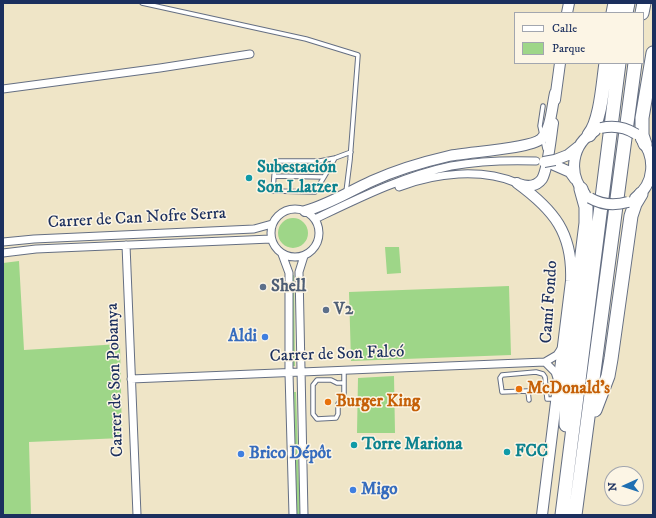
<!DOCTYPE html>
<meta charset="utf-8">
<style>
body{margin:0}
#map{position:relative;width:656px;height:518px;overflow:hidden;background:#efe5c7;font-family:"IM FELL DW Pica",serif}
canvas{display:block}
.frame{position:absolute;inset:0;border:4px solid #1b2f5e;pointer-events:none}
.legend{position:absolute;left:514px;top:12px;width:130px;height:52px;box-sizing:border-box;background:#fcf5e5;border:1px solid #a2a6af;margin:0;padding:5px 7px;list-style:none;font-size:12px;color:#1b2f5e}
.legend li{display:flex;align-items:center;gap:8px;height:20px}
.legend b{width:20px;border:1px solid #a2a6af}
.north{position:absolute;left:604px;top:466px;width:40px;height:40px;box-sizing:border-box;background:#fcf5e5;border:1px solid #a2a6af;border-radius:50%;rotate:267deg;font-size:11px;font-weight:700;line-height:16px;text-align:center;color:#1b2f5e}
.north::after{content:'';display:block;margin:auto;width:14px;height:18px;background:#1f6fb2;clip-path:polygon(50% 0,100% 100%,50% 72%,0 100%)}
</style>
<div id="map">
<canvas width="656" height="518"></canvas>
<div class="frame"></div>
<ul class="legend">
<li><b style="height:5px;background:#fff"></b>Calle</li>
<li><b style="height:11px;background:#9ed688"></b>Parque</li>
</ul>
<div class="north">N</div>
</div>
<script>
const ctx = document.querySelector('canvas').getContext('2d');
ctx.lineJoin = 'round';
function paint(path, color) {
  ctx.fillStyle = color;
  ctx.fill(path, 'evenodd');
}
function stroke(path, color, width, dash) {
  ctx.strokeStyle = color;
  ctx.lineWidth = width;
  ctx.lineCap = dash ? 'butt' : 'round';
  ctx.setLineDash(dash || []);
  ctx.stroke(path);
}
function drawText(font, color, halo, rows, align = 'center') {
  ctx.font = font + ' "IM FELL DW Pica",serif';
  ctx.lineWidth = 3;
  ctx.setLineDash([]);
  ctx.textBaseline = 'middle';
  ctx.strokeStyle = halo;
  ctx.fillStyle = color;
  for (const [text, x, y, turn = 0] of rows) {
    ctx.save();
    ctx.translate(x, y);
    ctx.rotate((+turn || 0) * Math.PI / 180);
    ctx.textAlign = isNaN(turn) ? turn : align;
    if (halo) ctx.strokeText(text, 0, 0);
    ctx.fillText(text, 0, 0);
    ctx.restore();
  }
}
paint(new Path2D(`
 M278 233a15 15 0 1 1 30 0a15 15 0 1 1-30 0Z
 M385,247H399L401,273L387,274Z
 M19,261L24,350L120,344L122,438L29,442L31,515H3V263Z
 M294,275L295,366H293L291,276Z
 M509,286L511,355L351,361L349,292Z
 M394,376L395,433H357L358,378Z
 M294,392H296L300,515H296Z`), '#9ed688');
const lane = new Path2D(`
 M142,3L306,39L358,55L350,160L346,192
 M543,106L540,126L545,149
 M335,158L324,177L274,176L276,161H320L335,158L351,152
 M274,176L273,191L315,192L324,177
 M344,371V399L341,400L338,404V414L336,418L317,419L313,414V385L317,380H331L337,383H344
 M529,400L528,391L502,392L500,378L502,375L536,372L543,374L545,377L547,399H555`);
const street = new Path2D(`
 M3,89L160,68L250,54
 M399,187C436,173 481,168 517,183
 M271 233a24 24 0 1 1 48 0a24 24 0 1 1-48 0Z
 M315,219C359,198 403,176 451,166C479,161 507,160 536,161
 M3,242L34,239L254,229L272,224
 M126,245L137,515
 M3,253L36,249L271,239
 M282,254L289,273V373L293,515
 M304,256L299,272L304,515
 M545,362L555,372L558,381
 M131,379L545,362L557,355L561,349`);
const secondary = new Path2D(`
 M567,13L569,3
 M555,100L560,63
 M555,160L568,155L578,147
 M554,165L570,172L575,179
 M517,183C554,210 573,233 571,281L542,515
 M519,184C527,187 536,187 542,179C548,169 551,136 553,123
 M585,194C567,173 572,144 595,131
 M635,198C655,184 656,157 641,139
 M305,211C328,205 350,191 372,181C396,170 423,162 449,156C468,152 529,149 541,139C551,130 552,106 555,93`);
const highway = new Path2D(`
 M613,13L615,3
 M626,13L628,3
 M642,13L644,3
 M589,135C601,121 603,82 606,63
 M645,144L642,135V118L653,53
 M595,410L608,376L611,359L631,216L635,204L641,194
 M566,425V382L586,223V207L581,189
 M562,515L619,63
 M575,515L635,63`);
stroke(lane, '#656f83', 5.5);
stroke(street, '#656f83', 9);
stroke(secondary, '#656f83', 12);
stroke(highway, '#656f83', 15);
stroke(lane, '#fff', 3.5);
stroke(street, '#fff', 7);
stroke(secondary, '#fff', 10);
stroke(highway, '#fff', 13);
const secondaryBridge = new Path2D(`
 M601,128C614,125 625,127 636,134
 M544,162L555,160
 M590,198C602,205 614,206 628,202`);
stroke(secondaryBridge, '#656f83', 12, []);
stroke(secondaryBridge, '#fff', 10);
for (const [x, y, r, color] of [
 [249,178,4,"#0f9aa8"],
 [263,287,4,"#5c6f8a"],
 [326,310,4,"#5c6f8a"],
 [265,337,4,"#3f7fe0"],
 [519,389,4,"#e8710a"],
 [328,402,4,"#e8710a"],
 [354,445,4,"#0f9aa8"],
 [507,452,4,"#0f9aa8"],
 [241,454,4,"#3f7fe0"],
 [353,490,4,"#3f7fe0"]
]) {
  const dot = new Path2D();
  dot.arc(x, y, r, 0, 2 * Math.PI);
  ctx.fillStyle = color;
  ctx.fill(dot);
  stroke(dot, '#fcf5e5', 1.5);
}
drawText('bold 17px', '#0d838f', '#fcf5e5', [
 ["Subestación",257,168],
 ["Son Llatzer",257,188],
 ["Torre Mariona",362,445],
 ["FCC",515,452]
], 'left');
drawText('17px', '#1b2f5e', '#fcf5e5', [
 ["Carrer de Can Nofre Serra",137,219,-3],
 ["Camí Fondo",550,302,-86],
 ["Carrer de Son Falcó",337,355,-2],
 ["Carrer de Son Pobanya",116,380,-92]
]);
drawText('bold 17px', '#4e5e75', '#fcf5e5', [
 ["Shell",271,287],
 ["V2",334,310]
], 'left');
drawText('bold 17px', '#366cbe', '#fcf5e5', [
 ["Aldi",257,337,"right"],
 ["Brico Dépôt",249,454],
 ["Migo",361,490]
], 'left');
drawText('bold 17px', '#c56008', '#fcf5e5', [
 ["McDonald's",527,389],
 ["Burger King",336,402]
], 'left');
</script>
